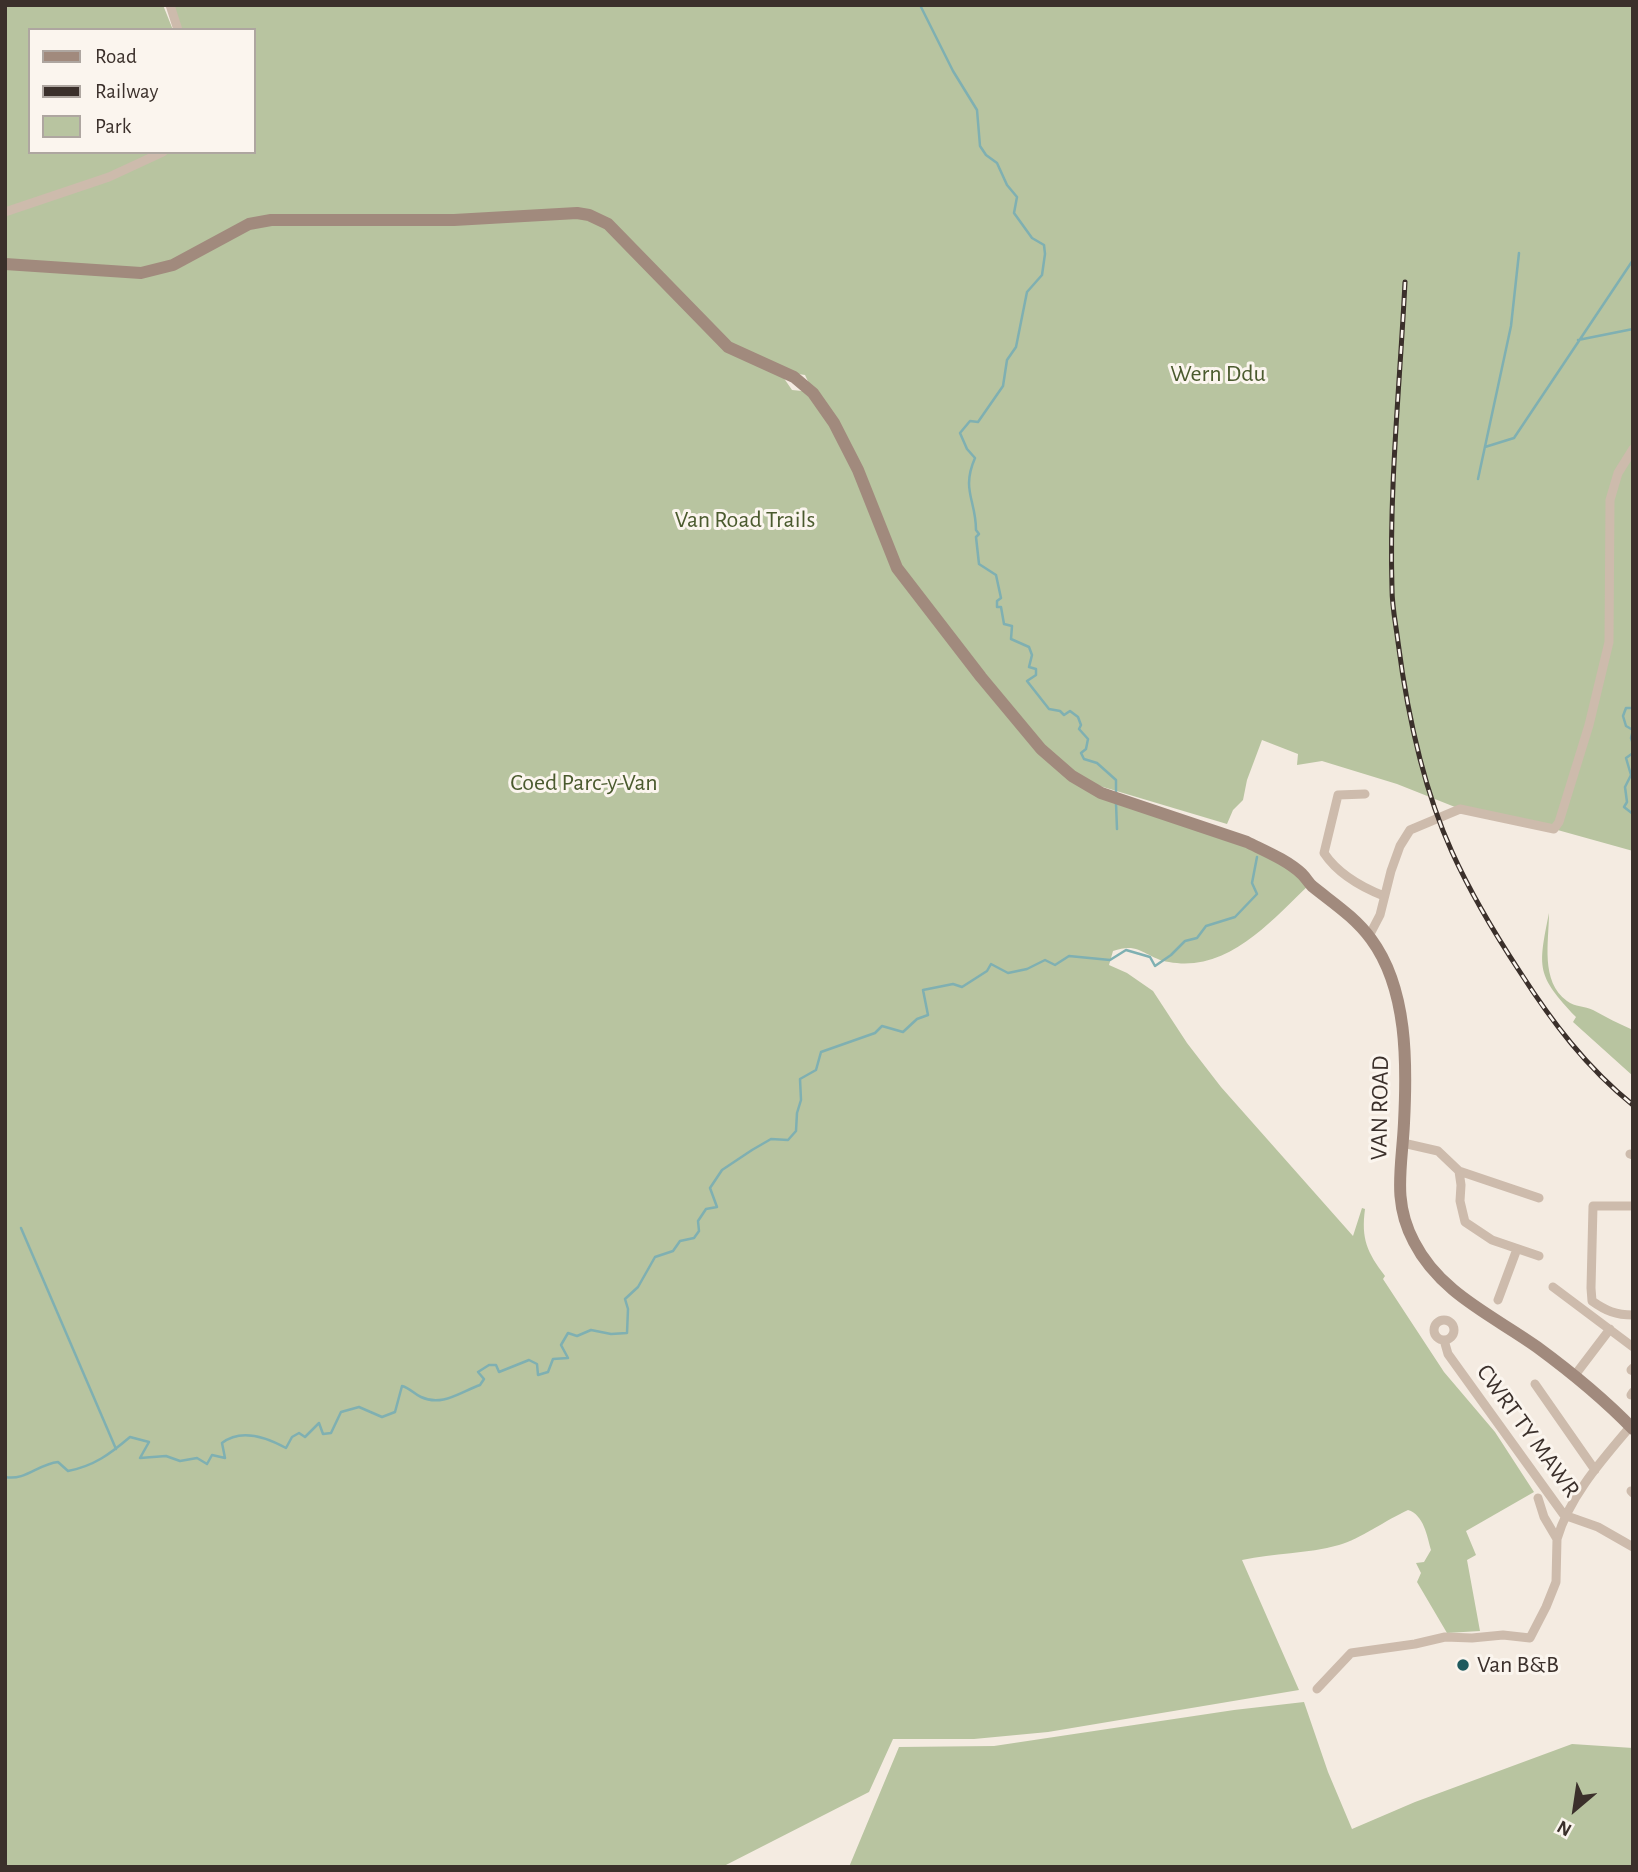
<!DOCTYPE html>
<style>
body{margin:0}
#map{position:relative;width:1638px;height:1872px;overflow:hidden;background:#f4ebe1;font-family:"Alegreya Sans",sans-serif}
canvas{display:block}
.frame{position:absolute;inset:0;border:7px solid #3b302b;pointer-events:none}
.legend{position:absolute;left:28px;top:28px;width:228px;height:126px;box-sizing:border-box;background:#fbf5ee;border:2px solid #aea6a0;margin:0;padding:9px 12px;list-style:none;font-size:21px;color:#3b302b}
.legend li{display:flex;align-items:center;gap:14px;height:35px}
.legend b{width:35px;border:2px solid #aea6a0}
.north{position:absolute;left:1540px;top:1774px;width:70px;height:70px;-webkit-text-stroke:5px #fbf5ee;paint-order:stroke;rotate:209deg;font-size:19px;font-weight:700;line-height:28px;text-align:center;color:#3b302b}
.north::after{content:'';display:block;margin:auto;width:24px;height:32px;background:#3b302b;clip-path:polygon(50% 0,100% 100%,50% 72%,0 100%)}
</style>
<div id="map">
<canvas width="1638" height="1872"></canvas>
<div class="frame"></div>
<ul class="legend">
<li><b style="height:9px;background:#a18a7d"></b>Road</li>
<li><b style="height:9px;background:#3b302b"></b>Railway</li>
<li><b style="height:19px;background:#b8c4a0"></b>Park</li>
</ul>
<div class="north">N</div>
</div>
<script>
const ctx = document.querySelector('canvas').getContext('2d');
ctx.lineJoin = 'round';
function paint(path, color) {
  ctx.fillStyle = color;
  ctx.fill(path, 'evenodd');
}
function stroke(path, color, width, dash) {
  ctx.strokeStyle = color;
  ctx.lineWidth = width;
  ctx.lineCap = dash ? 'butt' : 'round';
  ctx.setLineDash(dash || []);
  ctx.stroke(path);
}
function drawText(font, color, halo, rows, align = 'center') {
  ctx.font = font + ' "Alegreya Sans",sans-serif';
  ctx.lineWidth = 6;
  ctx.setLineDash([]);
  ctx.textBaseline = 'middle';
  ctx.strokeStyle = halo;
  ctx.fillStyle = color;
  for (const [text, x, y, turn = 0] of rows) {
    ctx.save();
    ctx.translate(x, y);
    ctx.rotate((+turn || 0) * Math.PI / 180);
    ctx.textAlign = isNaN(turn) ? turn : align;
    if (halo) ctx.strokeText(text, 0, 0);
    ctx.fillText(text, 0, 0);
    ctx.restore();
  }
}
paint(new Path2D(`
 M5,5H163L173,30H30V152H254V30H178L170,5H1633V851L1554,829L1460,809L1397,784L1322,761L1297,765L1298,754L1262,740L1247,780L1243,800L1233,810L1227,824L1103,787L1072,776L1247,842L1310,884C1272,920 1228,973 1169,962C1145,958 1140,941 1113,951L1109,965L1127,973L1153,991L1187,1043L1221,1087L1353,1236L1362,1208L1365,1209C1361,1239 1367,1252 1385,1276L1383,1279L1444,1372L1495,1432L1534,1492L1466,1531L1476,1555L1467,1560L1480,1631L1447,1633L1417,1582L1421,1573L1416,1563L1424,1562L1431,1550C1427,1536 1424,1515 1408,1510C1386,1520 1360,1539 1339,1545C1307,1554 1274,1553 1242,1560L1299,1690L1048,1732L974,1739H893L869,1792L722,1867H5ZM779,371L805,375L813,392L792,390Z
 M1549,913C1549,942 1540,981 1567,1001C1575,1007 1585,1006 1593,1010C1606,1017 1619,1024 1633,1030V1076L1573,1022L1576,1017C1536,975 1538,968 1549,913Z
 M1304,1702L1328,1772L1352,1829L1415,1802L1572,1744L1633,1748V1867H849L899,1747L994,1746L1234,1710Z`), '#b8c4a0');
stroke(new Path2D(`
 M920,5L953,71L977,110L980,146L986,155L997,163L1007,185L1017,197L1014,213L1032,238L1044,245L1045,254L1042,275L1027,292L1016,347L1007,360L1003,386L978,422L970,421L960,433L967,449L975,458C961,490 976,500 976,530L979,534L976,537L979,564L996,575L1001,598L997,601V607H1001L1004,624L1012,626L1011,639L1029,647L1032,655L1029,667L1036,669V675L1027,681L1049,709L1060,711L1064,715L1070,711L1078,717L1081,725L1079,729L1088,739L1086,749L1081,753L1084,759L1097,763L1116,780V793
 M1578,340L1633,329
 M1485,447L1514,438L1633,260
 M1478,479L1511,326L1519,253
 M1633,708H1626L1623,716L1626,726L1633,730L1631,738L1633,744
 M1633,753L1626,758L1631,775L1625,787L1627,802L1624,807L1633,814
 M1116,803L1117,829
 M1633,824V826
 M21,1228L116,1449
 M5,1477C26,1481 38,1464 58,1462L68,1471C94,1466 110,1454 130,1437L149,1442L140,1458L166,1456L180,1461L197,1458L207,1464L212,1455L225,1458L222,1443C241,1428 266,1437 286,1448L292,1437L299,1433L305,1437L319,1423L323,1434L331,1433L341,1412L359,1407L382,1417L395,1412L402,1386C410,1388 414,1394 421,1397C442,1407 460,1392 480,1385L484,1379L478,1372L489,1365H496L499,1372L529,1360L537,1364L538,1375L548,1372L553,1359L568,1358L561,1345L568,1333L577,1336L591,1330L611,1334L627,1333L628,1309L625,1299L638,1287L655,1257L673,1251L680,1241L694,1238L699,1231L698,1221L706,1209L717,1207L710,1188L722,1170L752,1150L771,1139L788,1140L796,1131L797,1113L801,1100L800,1079L816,1070L821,1052L875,1033L882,1026L903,1032L917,1019L928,1015L923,990L953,984L962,987L987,971L991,964L1008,973L1027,969L1045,960L1055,965L1069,956L1110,960L1126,950L1150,957L1155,966L1171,955L1185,941L1197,938L1206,926L1235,917L1257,894L1252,883L1257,857`), '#7fb0b2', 2.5);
stroke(new Path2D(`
 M170,5L178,30
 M5,212L109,177L163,152
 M1365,794L1338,795L1324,853C1338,874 1361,887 1384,896
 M1369,936L1380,915L1391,871L1400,846L1410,830L1460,809L1554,829L1559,822L1589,725L1609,642L1610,500L1618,473L1633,449
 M1403,1143L1438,1151L1459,1171L1461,1185L1460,1201L1465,1222L1492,1240L1539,1256
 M1630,1154L1633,1155
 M1459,1171L1539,1198
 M1633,1206H1593L1591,1288L1592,1301C1606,1311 1616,1315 1633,1315
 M1553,1287L1633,1347
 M1498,1300L1517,1249
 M1434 1330a10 10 0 1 1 20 0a10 10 0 1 1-20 0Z
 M1444,1340L1448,1354L1564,1515L1598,1527L1633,1547
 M1633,1368L1631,1370L1633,1371
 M1575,1375L1610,1329
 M1535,1384L1595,1470
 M1631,1395L1633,1392
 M1631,1491L1633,1493
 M1557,1539C1569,1497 1602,1460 1630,1427
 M1317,1689L1351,1653L1415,1644L1445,1637L1472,1638L1503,1635L1530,1638L1546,1607L1556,1582L1557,1539L1544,1517L1538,1498`), '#cdbbac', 9);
stroke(new Path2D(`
 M5,264L141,273L173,265L249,224L271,220H454L577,213L589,215L608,224L728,347L794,377L813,393L834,423L858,470L897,568L981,677L1041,749L1072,776L1101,793L1247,842C1265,851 1287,860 1302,874C1306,878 1308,882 1312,886C1333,903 1355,917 1371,939C1408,989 1407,1064 1404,1123C1402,1167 1392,1201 1414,1242C1440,1293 1492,1315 1537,1347C1571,1372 1603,1398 1633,1429`), '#a18a7d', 12);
const rail = new Path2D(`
 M1405,282C1400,384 1389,487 1392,589C1392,607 1396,625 1398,642C1407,711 1423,788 1452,852C1471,894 1495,934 1520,972C1552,1022 1587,1068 1633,1105`);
stroke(rail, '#3b302b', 5);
stroke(rail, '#fbf5ee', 2.5, [8]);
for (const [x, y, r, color] of [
 [1463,1665,7,"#1f5a5e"]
]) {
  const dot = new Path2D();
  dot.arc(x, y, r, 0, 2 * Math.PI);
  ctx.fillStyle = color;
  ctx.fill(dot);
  stroke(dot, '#fbf5ee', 2.5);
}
drawText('24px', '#4a5a2e', '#fbf5ee', [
 ["Wern Ddu",1218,374],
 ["Van Road Trails",745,520],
 ["Coed Parc-y-Van",584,783]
]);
drawText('24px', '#3b302b', '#fbf5ee', [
 ["VAN ROAD",1380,1108,-89],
 ["CWRT TY MAWR",1528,1431,54]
]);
drawText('24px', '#3b302b', '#fbf5ee', [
 ["Van B&B",1477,1665]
], 'left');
</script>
